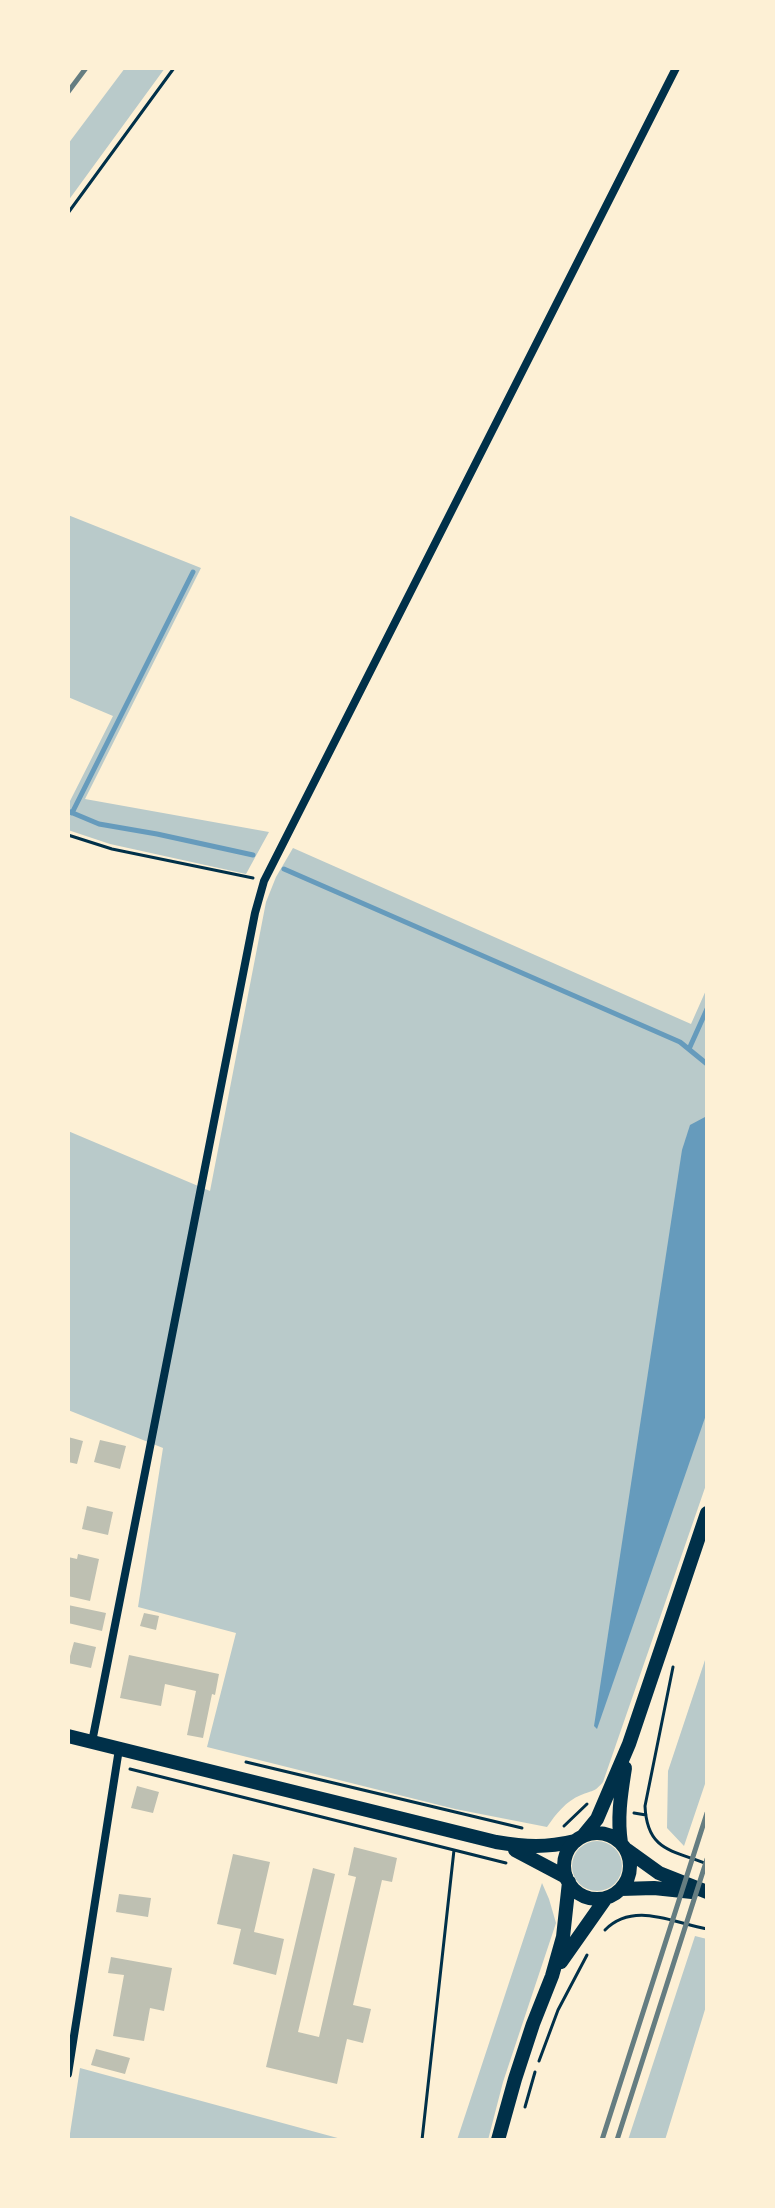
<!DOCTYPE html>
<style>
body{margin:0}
#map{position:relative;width:775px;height:2208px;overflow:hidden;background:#fdf0d5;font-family:"IBM Plex Serif",serif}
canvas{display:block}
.frame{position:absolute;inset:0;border:70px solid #fdf0d5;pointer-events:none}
</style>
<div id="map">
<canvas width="775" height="2208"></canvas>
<div class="frame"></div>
</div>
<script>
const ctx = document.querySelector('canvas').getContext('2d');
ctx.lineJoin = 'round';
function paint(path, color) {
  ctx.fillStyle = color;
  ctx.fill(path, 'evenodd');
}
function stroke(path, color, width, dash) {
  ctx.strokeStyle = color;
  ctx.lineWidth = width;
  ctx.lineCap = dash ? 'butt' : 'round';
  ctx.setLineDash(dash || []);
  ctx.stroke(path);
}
paint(new Path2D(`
 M125,68H165L68,201V144Z
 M68,515L201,568L85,799L269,832L246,874L110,844L68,830V801H70L113,716L68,697Z
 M293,848L691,1024L707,988L705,1033L707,1034V1482L603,1782C594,1793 592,1790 581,1795C566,1801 556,1814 547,1827L455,1809L207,1747L236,1633L138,1607L163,1448L68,1410V1131L210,1191L266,902L276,877Z
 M707,1654V1778L684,1846L667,1828L668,1771Z
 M572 1866a25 25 0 1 1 50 0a25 25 0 1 1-50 0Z
 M542,1883L549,1899L556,1923L503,2082L488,2140H457Z
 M695,1936L707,1939V2003L665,2140H628Z
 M80,2068L345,2140H69Z`), '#b9caca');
paint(new Path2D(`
 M705,1117L707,1119V1412L597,1729L594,1726L682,1150L690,1125Z`), '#669bbc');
stroke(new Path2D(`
 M68,811L99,824L157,834L253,855
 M72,813L193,572
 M284,869L680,1042L707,1064
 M689,1049L707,1009`), '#669bbc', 5);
paint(new Path2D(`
 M68,1437L83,1441L77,1464L68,1462Z
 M100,1440L126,1446L120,1469L94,1462Z
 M87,1506L113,1512L108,1535L82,1529Z
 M78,1554L99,1559L90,1601L68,1596V1557L77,1559Z
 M68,1605L106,1613L102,1631L68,1623Z
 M144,1613L159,1616L156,1630L140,1626Z
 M74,1642L96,1647L91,1668L68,1663Z
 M129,1655L219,1674L215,1695L212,1694L203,1738L187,1735L196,1691L165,1684L161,1706L120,1698Z
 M137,1786L159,1792L153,1813L131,1808Z
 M354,1847L397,1858L392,1882L382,1880L353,2005L371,2009L363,2043L347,2039L337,2084L266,2067L313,1868L335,1874L298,2032L319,2037L356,1877L348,1875Z
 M233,1854L270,1862L254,1932L284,1939L276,1975L233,1964L241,1929L217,1924Z
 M119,1894L151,1898L148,1917L116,1912Z
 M111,1957L172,1968L164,2011L150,2008L144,2041L113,2036L124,1975L108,1973Z
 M96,2049L130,2058L125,2074L91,2065Z`), '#bec0b2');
stroke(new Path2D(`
 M68,213L174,68
 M68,835L112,849L253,878
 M673,1667L645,1806C647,1851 672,1850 707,1864
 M246,1762L522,1828
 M130,1769L506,1863
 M634,1813L646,1815
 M564,1826L587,1804
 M605,1930C634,1901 673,1923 707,1929
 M539,2061L558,2010L587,1955
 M525,2107L535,2072
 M422,2140L454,1850`), '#003049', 3);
stroke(new Path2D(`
 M92,1742L255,913L264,881L676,68
 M68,2074L119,1749`), '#003049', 8);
stroke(new Path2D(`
 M68,1736L496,1842C526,1847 546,1848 575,1841
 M515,1850L566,1877`), '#003049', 14);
stroke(new Path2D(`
 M564 1866a33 33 0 1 1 66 0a33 33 0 1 1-66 0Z
 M583,1836L597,1819L629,1744L707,1513
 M621,1843C617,1817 621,1794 625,1768
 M627,1850L659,1873L707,1892
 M621,1889L654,1888L692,1892
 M561,1962L606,1898
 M498,2140L515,2079L533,2024L552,1976L563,1937L569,1882`), '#003049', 14);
stroke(new Path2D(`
 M68,92L86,68
 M602,2140L707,1813
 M617,2140L707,1859`), '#657d81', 5);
</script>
